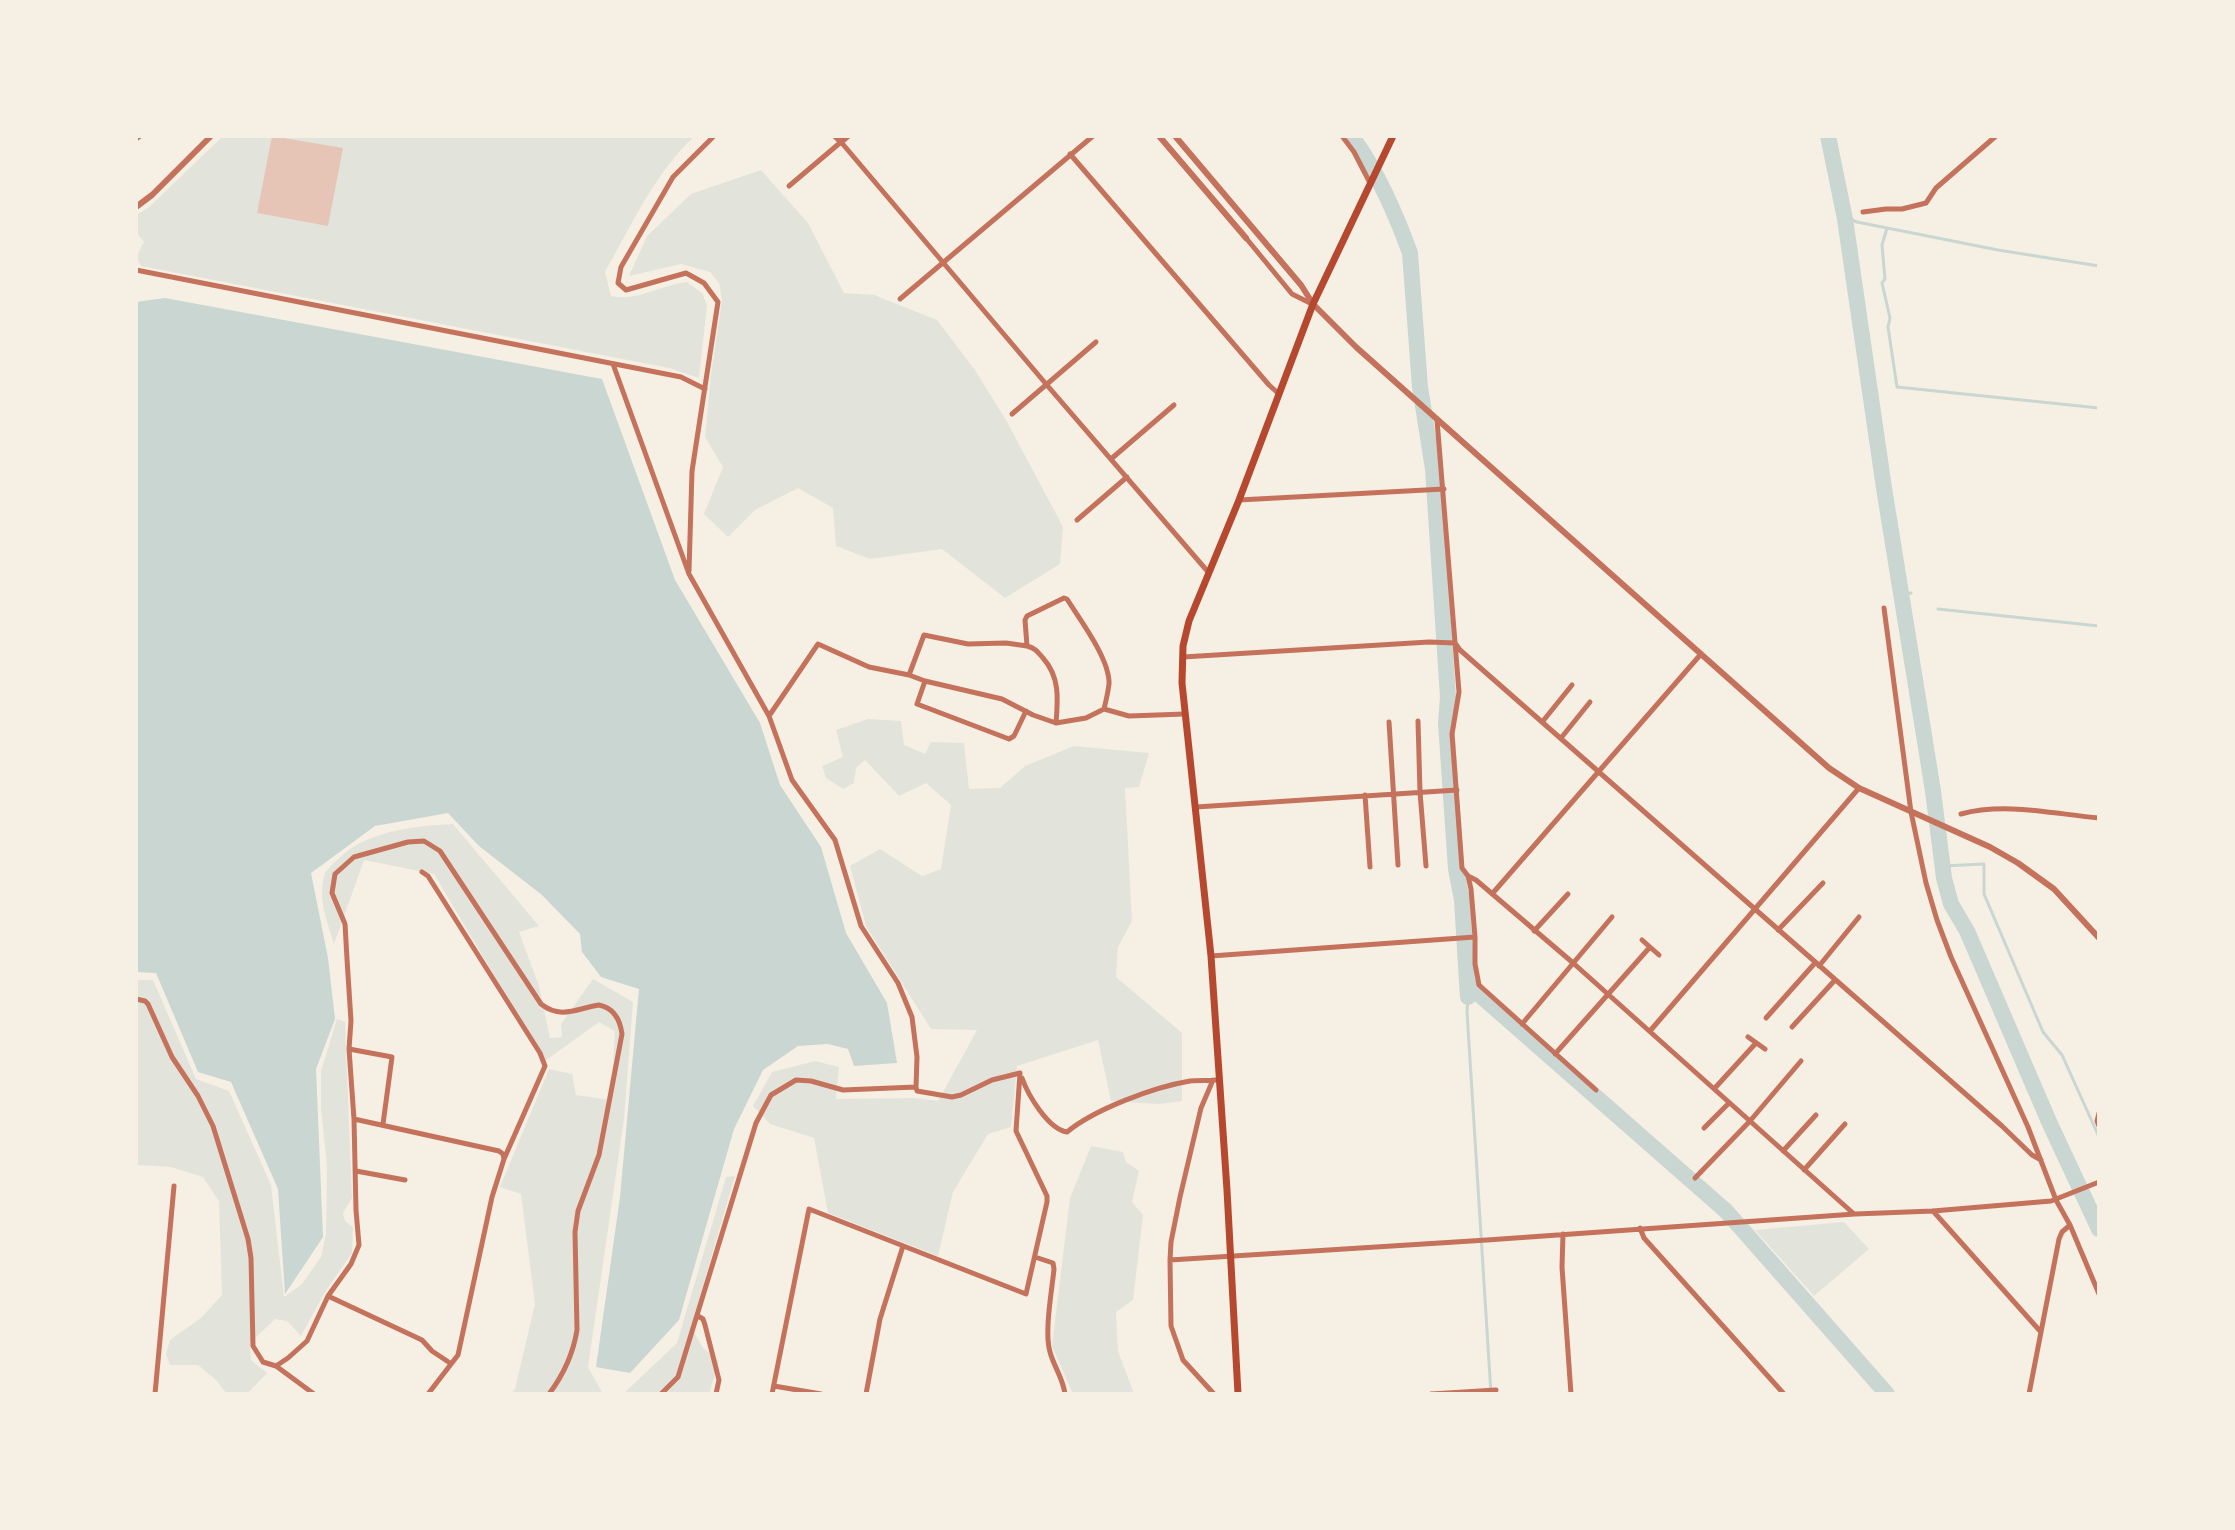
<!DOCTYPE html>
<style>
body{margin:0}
#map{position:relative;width:2235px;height:1530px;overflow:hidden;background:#f6efe4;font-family:Karla,sans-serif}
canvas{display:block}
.frame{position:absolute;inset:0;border:138px solid #f6efe4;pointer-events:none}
</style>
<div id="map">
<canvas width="2235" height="1530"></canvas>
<div class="frame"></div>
</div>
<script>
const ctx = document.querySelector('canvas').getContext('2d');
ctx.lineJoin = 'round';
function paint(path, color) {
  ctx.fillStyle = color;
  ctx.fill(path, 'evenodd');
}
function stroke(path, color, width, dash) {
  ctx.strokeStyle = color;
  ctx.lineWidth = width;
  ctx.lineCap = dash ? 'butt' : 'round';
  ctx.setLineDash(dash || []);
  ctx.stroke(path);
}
paint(new Path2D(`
 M223,136H695C657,169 630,228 605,272L611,296C637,302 660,285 687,282L702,293L707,305L699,378L669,368L141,266L136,257L144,242L136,232V215L148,208Z
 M761,170L808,223L844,293L874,295L937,320L975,370L1006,420L1063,527L1060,564L1005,598L942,549L870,559L836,546L833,508L798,488L755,510L728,537L704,514L723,467L705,437L711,374L722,300L719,283L710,272L681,264L629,276L647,236L691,194Z
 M868,719L901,721L904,745L925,754L931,742L964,743L969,789L1000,788L1025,766L1074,746L1149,753L1139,787L1125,788L1132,921L1118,947L1116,977L1182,1033V1101L1159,1104L1111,1101L1098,1040L1017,1066L1011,1127L988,1134L953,1192L938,1256L828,1213L814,1138L770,1124L753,1106L772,1072L815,1061L839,1067L836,1099L915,1098L938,1101L977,1030L931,1029L866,926L850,866L880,849L922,876L941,869L951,805L926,783L899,796L865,760L856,768L854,783L843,789L826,778L822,766L843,757L836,730Z
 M453,824L539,926L519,932L539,986L550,1038L562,1037L561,1024L593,979L633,1002L624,1119L588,1367L603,1394H511L515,1389L535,1304L521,1194L500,1187L549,1069L572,1074L576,1095L611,1100L615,1031L599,1022L545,1061L434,874L364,860L334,944C327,921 318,900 324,876C326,870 331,866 336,861C365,831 412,826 453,824Z
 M136,980H153L196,1079L229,1091L271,1185L284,1297L302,1284L321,1257L326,1234L327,1166L321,1108V1071L337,1019L345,1022L352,1198L343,1213L345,1221L353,1227L352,1253L325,1292L301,1336L287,1321L275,1319L250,1343L251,1360L267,1373L247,1394H227L216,1380L198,1365H170L166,1354L170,1340L201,1318L222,1295L219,1201L203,1177L171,1167L136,1165Z
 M1091,1146L1123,1152L1126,1162L1139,1171L1132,1202L1143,1215L1133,1300L1116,1312L1118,1351L1134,1394H1073L1052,1346L1070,1198Z
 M735,1176L691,1327L703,1348L719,1361L709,1394H623L677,1343L726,1177Z
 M1844,1222L1869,1249L1814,1296L1755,1230Z`), '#e2e4dc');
paint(new Path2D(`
 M165,298L602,379L675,580L760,723L780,785L821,847L846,933L887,1003L897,1063L854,1066L848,1049L828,1044L798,1046L763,1070L734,1129L679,1320L630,1373L596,1367L620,1197L639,989L601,977L582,952L580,934L542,895L479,846L448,813L375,826L311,873L328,958L335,1019L316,1069L323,1237L285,1294L278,1189L231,1082L198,1072L156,973L136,972V302Z`), '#c9d6d2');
stroke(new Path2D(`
 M1845,217L1857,222L1998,250L2099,266
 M1887,228L1882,245L1885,279L1882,283L1890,318L1888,327L1897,387L2099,408
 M1902,595L1911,593
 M1938,609L2099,626
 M1942,866L1984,864V894L2043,1032L2062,1055L2099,1137
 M1468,997L1467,1012L1491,1394`), '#c9d6d2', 3);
stroke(new Path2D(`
 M1351,136C1375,166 1397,217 1410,253L1420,387L1433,469L1448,697L1446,723L1456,869L1462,900L1467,982
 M1828,136L1845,219L1884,488L1933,791L1944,878L1951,904L1967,931L2050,1124L2099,1229
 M1468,997L1467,982L1473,989L1726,1211L1887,1394`), '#c9d6d2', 16);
paint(new Path2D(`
 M272,136L343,148L328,226L257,213Z`), '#e6c5b7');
stroke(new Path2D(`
 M1342,136L1354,152L1370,183
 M136,139L140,136
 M1070,154L1269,385L1279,394
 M789,186L841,142L1046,384L1209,573
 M1863,212L1886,209H1902L1926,203L1936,188L1996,136
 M1246,238L1292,294L1312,304
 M136,270L681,377L705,389
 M900,299L1093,136
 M613,364L689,574L769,716L792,780L835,840L861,926L898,983L912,1017L917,1057L916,1087
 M1012,414L1096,342
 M1437,420L1459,692L1452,734L1462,868L1468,876
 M1111,459L1174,405
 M1239,500L1444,489
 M1077,520L1127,477
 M689,571L692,471L718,302L704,283L686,273L626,290L618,283L621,267L673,177L714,136
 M1884,608L1911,812L1926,883L1937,920L1951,957L2028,1127L2056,1200L2070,1225L2099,1294
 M1183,657L1429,642L1455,643L1460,650L2002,1126L2032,1155L2041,1160
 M909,675L924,635L968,644L1006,643L1027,646
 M925,681L917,704L1009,739L1014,736L1026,711
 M769,716L818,644L869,667L909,675L925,681L1002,699L1033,715L1056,723L1086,718L1104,709L1129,716L1185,714
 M1418,721L1420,792L1426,866
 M1543,721L1572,685
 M1389,722L1398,865
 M1056,723C1058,699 1060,677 1043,658C1037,651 1035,648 1027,646L1025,620L1027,616L1064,598L1067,599C1080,620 1110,659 1109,684C1108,692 1106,701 1104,709
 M1561,738L1590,702
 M1365,795L1370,867
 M1196,807L1457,790
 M1961,814C2005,802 2054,814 2099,818
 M422,872L428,876L540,1053L545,1066L504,1159L492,1197L458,1355L428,1394
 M1492,894L1701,654
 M1778,930L1823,883
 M1534,931L1568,894
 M1475,937V964L1479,985L1596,1090
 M1642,940L1659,955
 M1211,956L1475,937L1471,889L1468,876L1476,880L1572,962L1854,1214
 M1819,966L1859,917
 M136,999L145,1001L148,1004L172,1057L198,1096L213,1126L248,1239L251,1258L253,1346L263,1362L276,1366L288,1358L307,1341L328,1296L351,1264L359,1245L356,1210L354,1119L349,1049L351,1021L347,959L345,924L332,893L335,874L354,857L408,842L424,841L440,851L541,1004C561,1020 578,1008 599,1005C614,1008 620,1019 622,1034L599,1155L578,1211L575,1232L577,1330C573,1355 564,1374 549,1394
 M1766,1018L1815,963
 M1522,1024L1612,917
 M1792,1027L1835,980
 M1650,1031L1859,788
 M1748,1037L1765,1049
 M349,1049L392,1057L383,1124
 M1555,1054L1650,947
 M1022,1078C1028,1095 1048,1129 1067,1132C1095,1109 1154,1087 1190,1081C1199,1080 1207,1081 1216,1080
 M1213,1080L1201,1108L1180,1197L1171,1242L1170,1260L1171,1326L1183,1360L1214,1394
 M1714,1089L1756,1043
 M2099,1113L2097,1121L2099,1126
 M354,1119L499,1151L503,1154L504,1159
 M1704,1128L1729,1103
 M1783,1151L1816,1115
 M1804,1170L1845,1124
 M356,1171L405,1180
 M1695,1178L1750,1121L1801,1061
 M1933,1211L2040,1331
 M1640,1228L1644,1238L1784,1394
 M1563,1234L1562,1267L1571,1394
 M1035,1257L1053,1263L1054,1269C1052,1290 1044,1332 1050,1352C1054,1367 1063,1378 1065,1394
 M1170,1260L1487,1240L1855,1214L1933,1211L2051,1201L2099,1182
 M328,1296L422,1340L432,1351L450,1363
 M698,1316L703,1319L705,1325L719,1380L716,1394
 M276,1366L314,1394
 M774,1386L821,1394
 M155,1394L174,1186
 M661,1394L678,1377L756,1123L771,1095L796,1080L811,1081L843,1090L916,1087L917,1091L952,1097L961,1095L992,1080L1020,1073
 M772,1394L809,1209L1026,1294L1047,1202V1196L1016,1131L1020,1073
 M866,1394L880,1319L903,1246
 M1431,1394L1496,1390
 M2029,1394L2059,1239L2062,1232L2070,1225`), '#c5725c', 5);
stroke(new Path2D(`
 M835,136L841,142L848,136
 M1159,136L1246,238
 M1175,136L1301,285L1313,304L1356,347L1829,768L1859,788L1990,847L2018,863L2054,889L2099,938
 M136,207L152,195L211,136`), '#c5725c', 6);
stroke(new Path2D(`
 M1238,1394L1227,1190L1211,956L1182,683L1183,646L1189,621L1239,500L1313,304L1393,136`), '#b5482f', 7);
</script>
